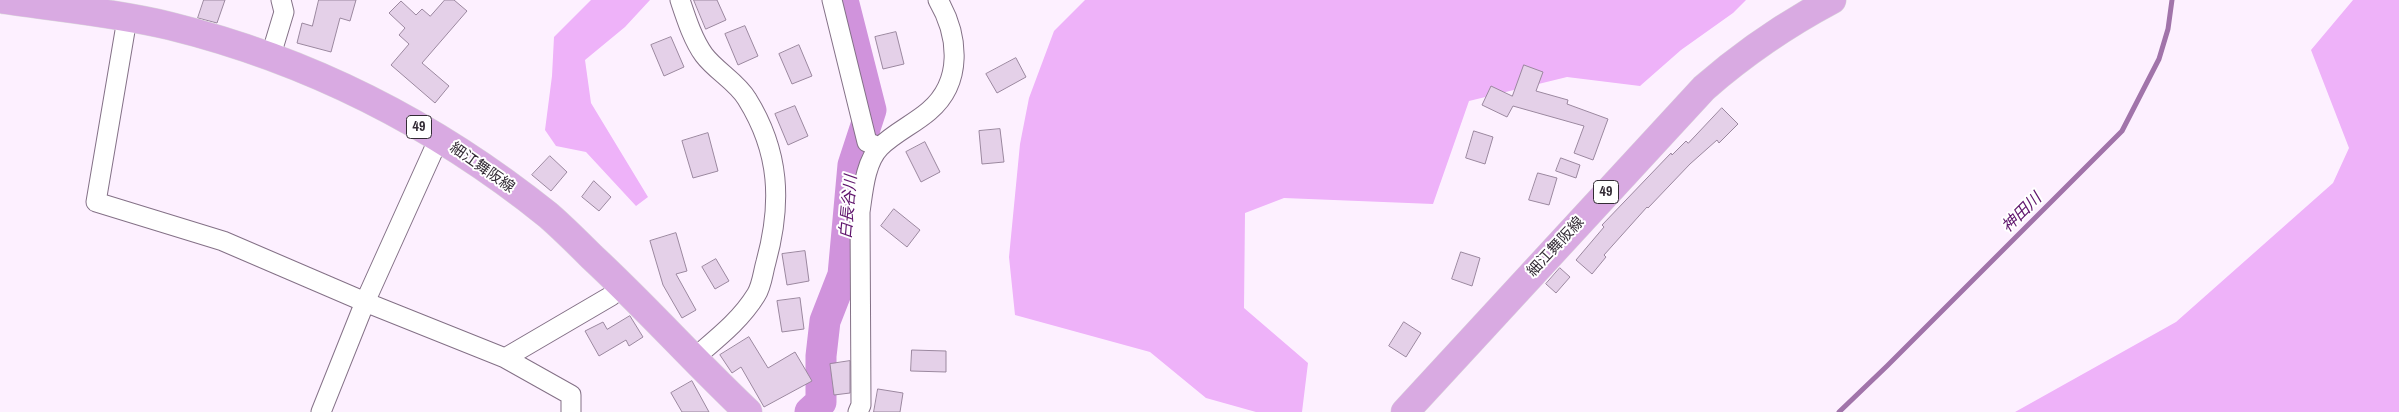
<!DOCTYPE html>
<meta charset="utf-8">
<style>
body{margin:0}
canvas{display:block;background:#fdf0ff}
</style>
<canvas width="2399" height="412"></canvas>
<script>
const ctx = document.querySelector('canvas').getContext('2d');
ctx.lineJoin = 'round';
function paint(path, color) {
  ctx.fillStyle = color;
  ctx.fill(path, 'evenodd');
}
function stroke(path, color, width, dash) {
  ctx.strokeStyle = color;
  ctx.lineWidth = width;
  ctx.lineCap = dash ? 'butt' : 'round';
  ctx.setLineDash(dash || []);
  ctx.stroke(path);
}
function drawText(font, color, halo, rows, align = 'center') {
  ctx.font = font + ' "Archivo Narrow","Noto Sans JP",sans-serif';
  ctx.lineWidth = 4;
  ctx.setLineDash([]);
  ctx.textBaseline = 'middle';
  ctx.strokeStyle = halo;
  ctx.fillStyle = color;
  for (const [text, x, y, turn = 0] of rows) {
    ctx.save();
    ctx.translate(x, y);
    ctx.rotate((+turn || 0) * Math.PI / 180);
    ctx.textAlign = isNaN(turn) ? turn : align;
    if (halo) ctx.strokeText(text, 0, 0);
    ctx.fillText(text, 0, 0);
    ctx.restore();
  }
}
paint(new Path2D(`
 M591,0H650L625,27L585,60L591,103L648,197L636,206L586,152L556,146L545,130L552,76L554,37Z
 M1085,0H1746L1733,13L1681,50L1640,86L1567,77L1469,101L1433,204L1284,198L1245,213L1244,308L1308,363L1302,412H1256L1206,398L1150,352L1015,315L1009,257L1020,144L1029,98L1054,31Z
 M2353,0H2399V412H2015L2176,322L2333,183L2349,148L2311,50Z`), '#eeb2f9');
stroke(new Path2D(`
 M1839,412L1887,366L2122,131L2159,59L2168,29L2172,0`), '#a174aa', 5);
stroke(new Path2D(`
 M810,412L821,402V356L825,321L843,275L853,165L871,110L843,0`), '#d093dc', 31);
const building = new Path2D(`
 M204,0H225L217,23L198,18Z
 M319,0H356L350,21L340,18L331,52L297,43L302,23L312,26Z
 M445,0H454L467,11L422,63L449,86L435,103L391,65L409,44L399,35L405,28L389,13L401,1L416,15L422,9L430,16Z
 M694,0H717L726,20L706,29Z
 M745,26L758,56L738,65L725,34Z
 M896,32L904,64L883,69L875,37Z
 M671,37L684,67L664,76L651,45Z
 M799,45L812,76L792,84L779,54Z
 M1016,58L1026,77L997,93L986,74Z
 M1524,65L1543,72L1536,91L1568,100L1567,104L1608,119L1593,160L1574,153L1584,126L1513,106L1507,117L1482,105L1491,86L1512,96Z
 M795,106L808,136L788,145L775,114Z
 M1722,108L1738,124L1719,143L1717,140L1690,164L1648,208L1647,207L1604,255L1606,257L1592,274L1576,260L1604,227L1602,225L1671,153L1672,155L1686,141L1688,143Z
 M1000,129L1004,162L982,164L979,131Z
 M1474,131L1493,137L1485,164L1466,158Z
 M708,133L718,171L693,178L682,141Z
 M925,142L940,172L921,182L906,152Z
 M550,156L567,172L551,191L532,175Z
 M1561,158L1580,165L1576,178L1556,171Z
 M1538,173L1557,178L1549,205L1529,200Z
 M594,181L611,197L599,211L582,197Z
 M894,209L920,230L907,247L881,226Z
 M676,233L687,271L676,274L696,310L682,318L663,285L650,241Z
 M805,251L809,281L787,285L782,254Z
 M1461,252L1480,258L1472,286L1452,279Z
 M716,259L729,281L715,289L702,267Z
 M1560,268L1570,277L1556,293L1546,284Z
 M800,298L804,329L782,332L777,301Z
 M630,316L643,337L629,346L626,340L599,356L585,331L603,322L607,329Z
 M1404,322L1421,333L1406,357L1389,346Z
 M749,337L768,368L795,352L812,381L764,407L741,367L732,373L720,355Z
 M912,350L946,351V372L911,371Z
 M850,361V393L834,395L830,364Z
 M692,381L709,412H682L671,393Z
 M878,389L903,393L900,412H874Z`);
paint(building, '#e4d0e8');
stroke(building, '#9b889f', 1);
const minor = new Path2D(`
 M680,0C686,18 693,40 704,55C716,71 737,82 747,99C780,152 782,203 766,262C763,272 762,286 756,295C740,321 716,339 693,359
 M832,0L867,142L879,147
 M127,19L96,202L223,241L365,302L505,358L571,395V412
 M271,55L284,12L281,0
 M505,358L611,296L623,286
 M321,412L365,302L439,138
 M858,412L861,405L860,212C863,192 865,162 880,147C894,133 914,124 929,111C963,82 959,36 938,0`);
const primary = new Path2D(`
 M5,0C59,8 116,13 170,26C308,60 436,125 548,215C563,228 578,243 592,257C646,307 695,362 748,412
 M1405,412L1704,88C1744,53 1785,25 1832,0`);
stroke(minor, '#847187', 21);
stroke(primary, '#dad9db', 29);
stroke(minor, '#fff', 19);
stroke(primary, '#d9aae2', 28);
for (const [x, y, w] of [
 [419,127,25],
 [1606,192,25]
]) {
  const box = new Path2D();
  box.roundRect(x - w / 2, y - 11.5, w, 23, 4);
  ctx.fillStyle = '#fff';
  ctx.fill(box);
  stroke(box, '#332b35', 1);
}
drawText('bold 14px', '#332b35', null, [
 ["49",419,127],
 ["49",1606,192]
]);
drawText('15px', '#332b35', '#fff', [
 ["細江舞阪線",482,168,35],
 ["細江舞阪線",1556,247,-47]
]);
drawText('italic 16px', '#5f146c', '#fff', [
 ["白長谷川",849,207,-85],
 ["神田川",2022,213,-45]
]);
</script>
